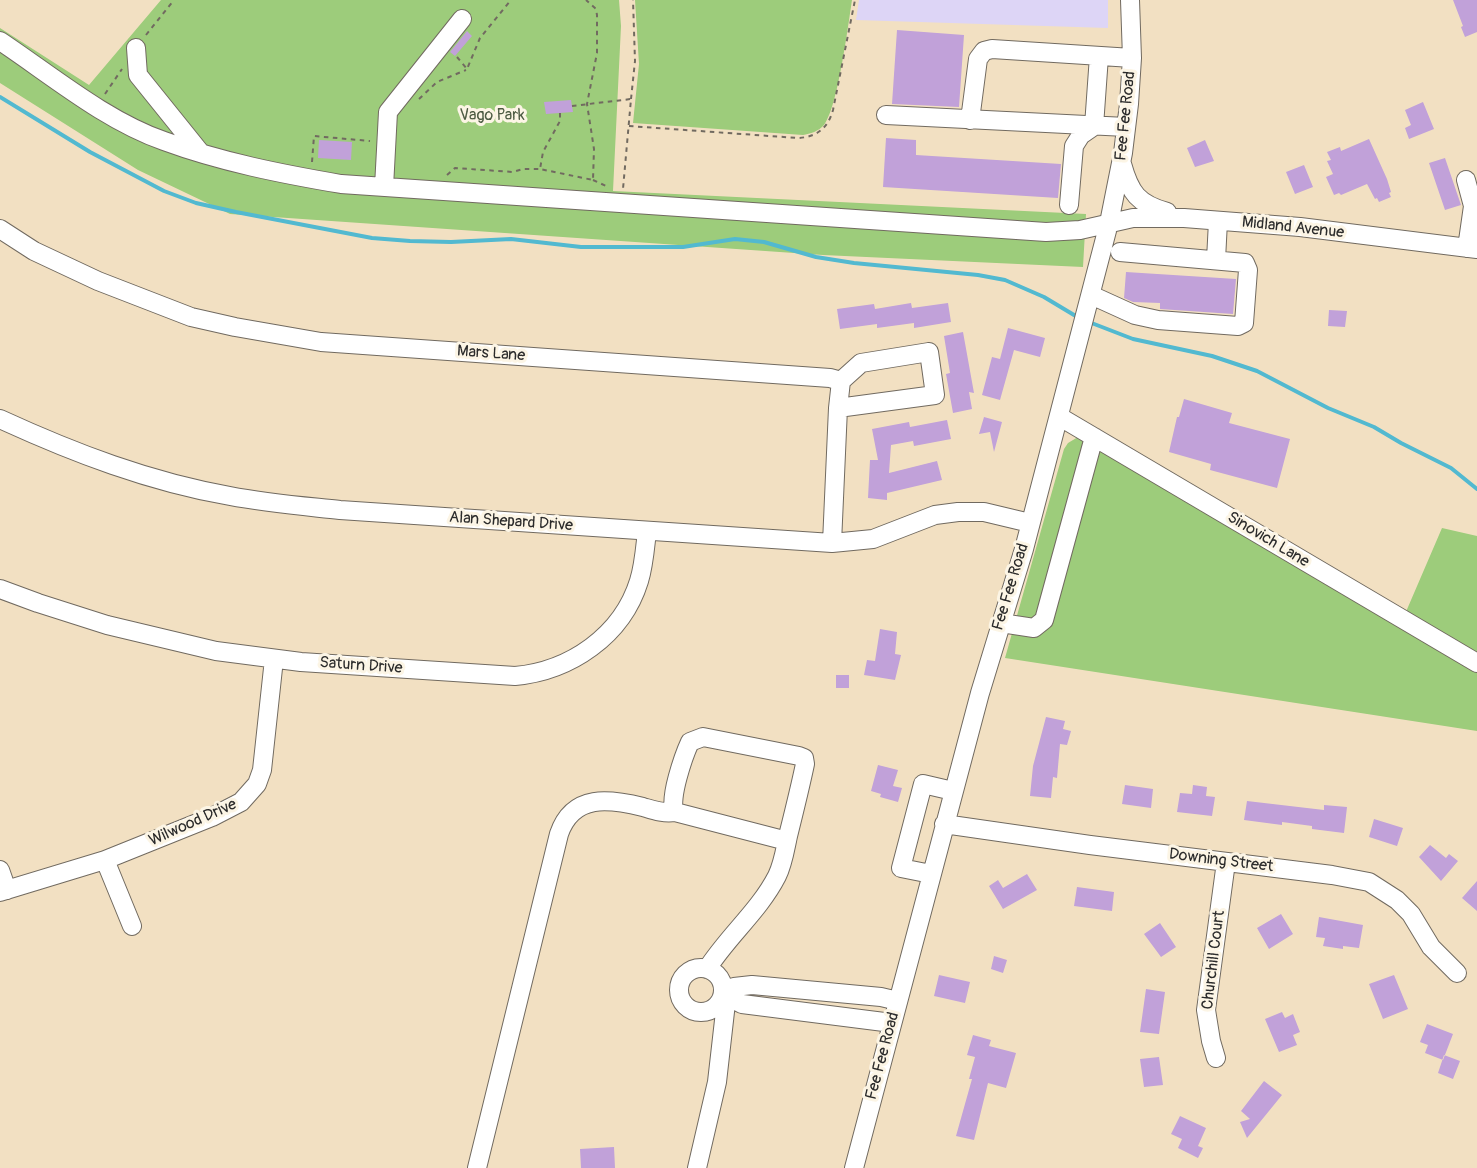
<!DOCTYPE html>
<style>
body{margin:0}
canvas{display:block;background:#f2e0c2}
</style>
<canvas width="1477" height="1168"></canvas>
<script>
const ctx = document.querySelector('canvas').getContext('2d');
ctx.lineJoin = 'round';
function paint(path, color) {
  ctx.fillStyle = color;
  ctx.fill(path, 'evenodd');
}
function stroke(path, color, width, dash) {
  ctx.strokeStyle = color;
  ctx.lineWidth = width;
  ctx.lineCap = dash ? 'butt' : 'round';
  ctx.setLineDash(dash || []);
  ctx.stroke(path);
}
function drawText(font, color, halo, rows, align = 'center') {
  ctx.font = font + ' Pangolin,sans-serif';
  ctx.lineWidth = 6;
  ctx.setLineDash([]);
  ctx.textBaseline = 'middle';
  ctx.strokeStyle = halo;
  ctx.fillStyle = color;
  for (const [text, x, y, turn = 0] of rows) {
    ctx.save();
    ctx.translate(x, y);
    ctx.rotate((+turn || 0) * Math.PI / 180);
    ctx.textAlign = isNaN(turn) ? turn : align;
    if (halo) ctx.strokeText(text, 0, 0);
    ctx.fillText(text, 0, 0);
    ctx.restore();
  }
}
paint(new Path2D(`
 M859,0H1108V28L856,20Z`), '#ddd5f6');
paint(new Path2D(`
 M161,0H619L621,26L613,191L1086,214L1083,267L823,255L230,214L138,170L0,83V28L89,85Z
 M635,0H852C848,26 838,107 824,125C819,131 810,134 803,135L633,123L639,64Z
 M1078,437L1402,621L1442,528L1477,536V731L1005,658L1064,449L1068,443Z`), '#9dcc7b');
stroke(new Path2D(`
 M0,97L90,152L164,191L196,203L236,212L372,238L410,241L451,242L511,239L581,247H683L735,239L764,242L816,257L854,263L978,275L1005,280L1044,297L1079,318
 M1089,322L1133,339L1212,356L1257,371L1328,408L1374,427L1401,443L1451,468L1477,489`), '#52b9d0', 4);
paint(new Path2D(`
 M1453,0H1477V32L1465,37L1461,27L1463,26Z
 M897,30L964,35L959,107L892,104Z
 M467,31L472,36L455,56L450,52Z
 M571,100L573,112L546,114L544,102Z
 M1423,102L1434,129L1409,139L1405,128L1411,125L1405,110Z
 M886,138L916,140V155L1061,164L1058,198L883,187Z
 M1369,139L1387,179L1391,192L1389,193L1391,197L1379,202L1377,198L1375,199L1367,184L1341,195L1339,193L1334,195L1326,177L1333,174L1327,161L1331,160L1327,152L1340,147L1341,151Z
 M319,140L352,142L351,160L318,158Z
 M1205,140L1214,161L1195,167L1187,148Z
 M1445,158L1461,205L1445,210L1429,163Z
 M1304,165L1313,187L1295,194L1286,172Z
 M1126,272L1236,279L1233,314L1160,309V303L1133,302L1124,298Z
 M911,303L912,308L948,303L951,322L914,328V323L877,328V324L840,329L837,309L874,304L875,309Z
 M1329,310L1347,311L1345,327L1328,326Z
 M1008,328L1045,338L1040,357L1014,350L1000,400L982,395L992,357L1000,359Z
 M963,332L974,393L969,392L972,409L953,413L946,374L950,373L944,336Z
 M1184,399L1232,413L1229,423L1290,439L1277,488L1210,470L1211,464L1169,452L1177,417H1179Z
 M984,417L1002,422L994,452L990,432L979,434Z
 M947,420L951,439L914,446L913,441L891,445L889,473L937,461L942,480L887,493V500L868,498L870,460H878L872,429L909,422L910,427Z
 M880,629L897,632L895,654L901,655L895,680L864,675L867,660L875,661Z
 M836,675H849V688H836Z
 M1046,717L1065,721L1063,729L1071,731L1067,745L1060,744L1057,778L1053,777L1051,798L1030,796L1033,766Z
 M878,765L898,770L893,786L902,788L898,802L880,797L881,794L871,791Z
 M1125,785L1153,789L1151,808L1122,804Z
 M1193,785L1207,787L1206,796L1215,797L1212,816L1177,812L1180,793L1192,794Z
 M1247,801L1324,810V805L1347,807L1344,833L1312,829V826L1282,822V825L1244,820Z
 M1374,819L1403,828L1397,846L1369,837Z
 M1430,845L1446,858L1449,854L1458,861L1441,881L1419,857Z
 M1027,874L1037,890L1003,909L989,886L998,880L1003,888Z
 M1477,881V911L1462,898Z
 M1077,887L1114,892L1112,911L1074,906Z
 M1281,914L1293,934L1269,949L1257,928Z
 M1319,917L1363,925L1359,948L1343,946V949L1323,946L1325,938L1316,937Z
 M1160,923L1176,947L1161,957L1144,934Z
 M994,956L1007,960L1003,973L991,969Z
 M939,975L970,982L965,1003L934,996Z
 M1394,975L1408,1009L1383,1019L1369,984Z
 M1146,989L1165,992L1159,1034L1140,1032Z
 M1282,1012L1285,1018L1293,1014L1300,1032L1293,1035L1297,1045L1279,1052L1265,1019Z
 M1427,1024L1453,1034L1443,1060L1425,1053L1428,1045L1420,1042Z
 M973,1035L991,1040L989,1046L1016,1053L1006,1088L988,1083L974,1140L956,1136L972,1079H969L975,1057L967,1055Z
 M1444,1055L1460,1061L1453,1079L1438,1073Z
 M1159,1057L1163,1085L1144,1087L1140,1059Z
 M1264,1081L1282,1095L1247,1138L1240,1122L1250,1119L1241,1111Z
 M1180,1116L1206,1128L1198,1146L1203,1148L1198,1158L1178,1148L1182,1139L1171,1134Z
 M614,1147L615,1168H581L580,1149Z`), '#c1a1d9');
const minor = new Path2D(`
 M0,41C51,75 106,121 164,141C221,162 282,174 341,184L1046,232L1080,230L1133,218H1184L1300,227L1477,249
 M136,48L138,75L200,152
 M886,115L1126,127
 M970,120L978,59L984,51L992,49L1132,58
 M1122,164C1130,193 1138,204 1167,212
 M1466,180L1473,206L1467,248
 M384,187L388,112L462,19
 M1069,205L1074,146L1081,135L1094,126L1099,56
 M0,229L34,251L98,281L191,317L235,327L321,342L830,378L841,381L838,408L832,543
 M1216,260L1218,221
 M1091,295L1135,315L1158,320L1238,326L1244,323L1248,270L1245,263L1120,252
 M838,408L935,395L929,352L861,363L841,381
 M1060,417L1477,663
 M0,419C74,453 150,482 230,496C266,503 303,506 340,510L832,543L873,539L935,515L958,512H984L1030,523
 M0,589L38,603L107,625L216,651L301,662L515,676C570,671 622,636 639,581C644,565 645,548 647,531
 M1001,623L1034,628L1044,620L1094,437
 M944,824L1090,845L1332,875L1369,882L1397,900L1411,914L1431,947L1457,973
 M105,860L132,926
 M0,870L7,890
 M931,874L901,868L923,784L953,791
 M0,892L105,860L212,817L241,802L257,784L262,770L274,659
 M679 990a22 22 0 1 1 44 0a22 22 0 1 1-44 0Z
 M707,969C728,936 759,911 777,876C783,864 785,850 788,836C794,812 800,788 805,764L804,758L799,756L703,737L690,742C684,755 668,800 675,812L787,841
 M723,992C729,994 734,1001 742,1004L892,1023
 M1216,1058L1211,1041L1206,1010L1226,862
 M477,1168L559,834C573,793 610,799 643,807C653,810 664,814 675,812
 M697,1168L717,1082L727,994L734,987L752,985L881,997L898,1001
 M854,1168L980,693L1024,549L1109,223L1123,153L1129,104L1132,58L1130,0`);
stroke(minor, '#716a60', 20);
stroke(new Path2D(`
 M146,35L174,0
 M457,57L467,69L480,38L511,0
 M105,94L122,69
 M419,99L437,82L466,70
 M631,99L635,61L633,0
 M572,106L631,99L623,189
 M560,113V121L543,152L540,169L593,180L594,149L587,104L597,53V15L596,9L586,0
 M629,126L798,138C817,137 828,128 833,110L855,0
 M312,162L314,136L370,141
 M447,175L455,168L513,172L523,169H540
 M593,180L606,186`), '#716a60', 2, [4.5, 4.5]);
stroke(minor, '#fff', 18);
drawText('16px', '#4d5b43', '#fcf5e5', [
 ["Vago Park",492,116]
]);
drawText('16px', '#2b2b2b', '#fcf5e5', [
 ["Fee Fee Road",1126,116,-84],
 ["Midland Avenue",1293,228,6],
 ["Mars Lane",491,354,4],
 ["Alan Shepard Drive",511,522,4],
 ["Sinovich Lane",1268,540,31],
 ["Fee Fee Road",1011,587,-73],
 ["Saturn Drive",361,666,4],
 ["Wilwood Drive",193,823,-24],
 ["Downing Street",1221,861,7],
 ["Churchill Court",1214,960,-83],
 ["Fee Fee Road",883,1056,-75]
]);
</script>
